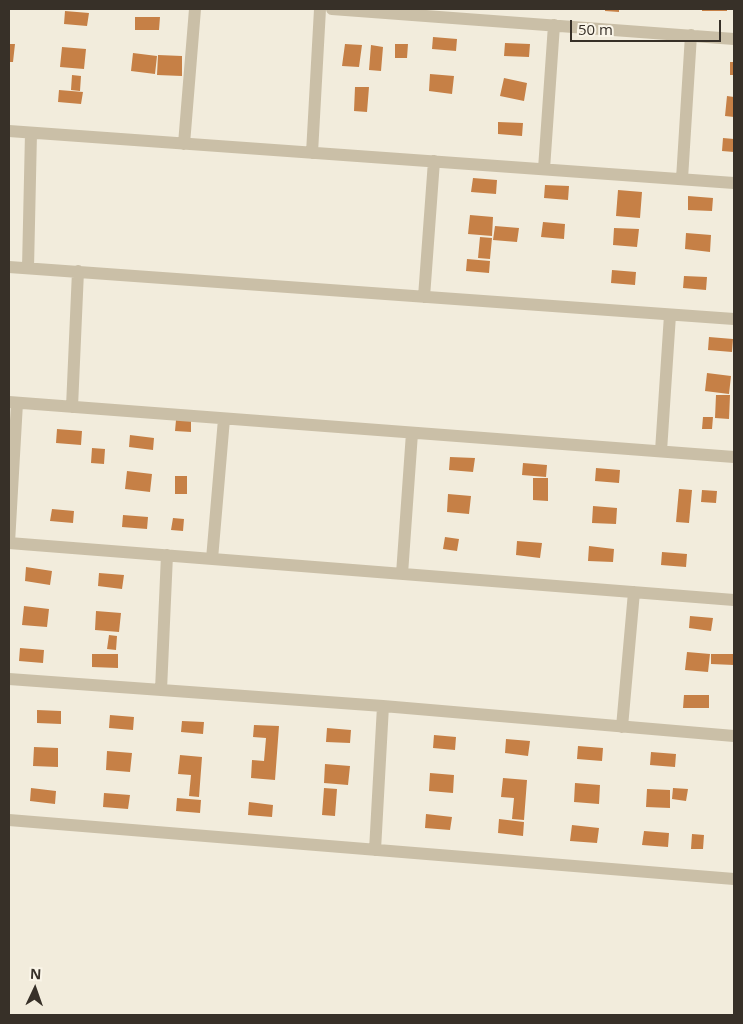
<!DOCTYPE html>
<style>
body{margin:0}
#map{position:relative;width:743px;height:1024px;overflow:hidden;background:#f2ecdc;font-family:"Open Sans",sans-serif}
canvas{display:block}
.frame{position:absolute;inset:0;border:10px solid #373028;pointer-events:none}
.north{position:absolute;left:10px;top:964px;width:50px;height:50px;-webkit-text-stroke:4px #faf5e8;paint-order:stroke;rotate:3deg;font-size:14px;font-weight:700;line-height:20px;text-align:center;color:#373028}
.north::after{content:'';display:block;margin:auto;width:18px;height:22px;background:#373028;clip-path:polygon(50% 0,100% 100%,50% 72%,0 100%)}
.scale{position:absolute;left:570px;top:20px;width:151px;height:22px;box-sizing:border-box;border:2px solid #373028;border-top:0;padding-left:6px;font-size:15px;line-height:18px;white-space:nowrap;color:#373028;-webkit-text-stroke:4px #faf5e8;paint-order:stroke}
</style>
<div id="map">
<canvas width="743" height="1024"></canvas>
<div class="frame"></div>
<div class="north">N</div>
<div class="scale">50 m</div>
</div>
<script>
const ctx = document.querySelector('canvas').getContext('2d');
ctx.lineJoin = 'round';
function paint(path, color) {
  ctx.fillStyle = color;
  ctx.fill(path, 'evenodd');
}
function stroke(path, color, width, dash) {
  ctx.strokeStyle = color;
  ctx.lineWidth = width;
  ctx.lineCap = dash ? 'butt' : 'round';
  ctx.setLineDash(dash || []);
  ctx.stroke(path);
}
paint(new Path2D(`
 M605,9H619V12L605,11Z
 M702,9H727V11H702Z
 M65,11L89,13L87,26L64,24Z
 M135,17H160L159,30H135Z
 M433,37L457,39L456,51L432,49Z
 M505,43L530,44L529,57L504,56Z
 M9,44H15L13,62H9Z
 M345,44L362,45L359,67L342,66Z
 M395,44H408L407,58H395Z
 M371,45L383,47L381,71L369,70Z
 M62,47L86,49L84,69L60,67Z
 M133,53L157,56L155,74L131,71Z
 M158,55L182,56V76L157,75Z
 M730,62H734V75H730Z
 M430,74L454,76L452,94L429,91Z
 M72,75L81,76L80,91L71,90Z
 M504,78L527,83L524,101L500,96Z
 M355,87H369L367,112L354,111Z
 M59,90L83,92L81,104L58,102Z
 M727,96L734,97V117L725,116Z
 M498,122L523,123L522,136L498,134Z
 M723,138L734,139V152L722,151Z
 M473,178L497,180L496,194L471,192Z
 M545,185L569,186L568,200L544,198Z
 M618,190L642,192L640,218L616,216Z
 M688,196L713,198L712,211L688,210Z
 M470,215L493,217L492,236L468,234Z
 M543,222L565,224L564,239L541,237Z
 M495,226L519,228L517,242L493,240Z
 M614,228L639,229L637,247L613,245Z
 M686,233L711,235L710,252L685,249Z
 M480,237L492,238L490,259L478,258Z
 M467,259L490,261L489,273L466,271Z
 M612,270L636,272L635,285L611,283Z
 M684,276L707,277L706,290L683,288Z
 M709,337L733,339L732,352L708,350Z
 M707,373L731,376L729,394L705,391Z
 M716,395H730L729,419L715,418Z
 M703,417H713L712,429H702Z
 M176,420L191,421V432L175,431Z
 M57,429L82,431L81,445L56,443Z
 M130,435L154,438L153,450L129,447Z
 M92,448L105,449L104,464L91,463Z
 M450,457L475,458L473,472L449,470Z
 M523,463L547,465L546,477L522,475Z
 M596,468L620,470L619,483L595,481Z
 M127,471L152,474L150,492L125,489Z
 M175,476H187V494H175Z
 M533,478H548V501L533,500Z
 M679,489L692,490L689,523L676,522Z
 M702,490L717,491L716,503L701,502Z
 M448,494L471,496L469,514L447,512Z
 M593,506L617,508L616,524L592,523Z
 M52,509L74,511L73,523L50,521Z
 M123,515L148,517L147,529L122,527Z
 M173,518L184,519L183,531L171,530Z
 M445,537L459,539L457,551L443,549Z
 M517,541L542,543L540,558L516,555Z
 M589,546L614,549L613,562L588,561Z
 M662,552L687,554L686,567L661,565Z
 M26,567L52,571L50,585L25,581Z
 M99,573L124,575L122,589L98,586Z
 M24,606L49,609L47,627L22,625Z
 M96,611L121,613L119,632L95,630Z
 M690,616L713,618L711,631L689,628Z
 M109,635L117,636L116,650L107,649Z
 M20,648L44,650L43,663L19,661Z
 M687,652L710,654L708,672L685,670Z
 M92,654H118V668L92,667Z
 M711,654H734V665L711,664Z
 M684,695H709V708H683Z
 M37,710L61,711V724L37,723Z
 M110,715L134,717L133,730L109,728Z
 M182,721L204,722L203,734L181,732Z
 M254,725L279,726L275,780L251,778L252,760L264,761L266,738L253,737Z
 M327,728L351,730L350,743L326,742Z
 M434,735L456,737L455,750L433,748Z
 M506,739L530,741L528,756L505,753Z
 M578,746L603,748L602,761L577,759Z
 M34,747L58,748V767L33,766Z
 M107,751L132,753L130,772L106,770Z
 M651,752L676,754L675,767L650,765Z
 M180,755L202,757L199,797L189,796L191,775L178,774Z
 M325,764L350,766L348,785L324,783Z
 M430,773L454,775L453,793L429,791Z
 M503,778L527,780L524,820L512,819L514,798L501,797Z
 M575,783L600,785L599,804L574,802Z
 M31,788L56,791L55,804L30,801Z
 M324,788L337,789L335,816L322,815Z
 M673,788L688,789L686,801L672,799Z
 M647,789L670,790V808L646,807Z
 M104,793L130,795L128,809L103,807Z
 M177,798L201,800L200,813L176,811Z
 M249,802L273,805L272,817L248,815Z
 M426,814L452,817L450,830L425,828Z
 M499,819L524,822L523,836L498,833Z
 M572,825L599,828L597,843L570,841Z
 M644,831L669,833L668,847L642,845Z
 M692,834L704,835L703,849H691Z`), '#c68046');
stroke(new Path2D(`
 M332,9L734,39
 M9,131L734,183
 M184,144L195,9
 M312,153L320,9
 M544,169L554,25
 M682,179L691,35
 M9,267L734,319
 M28,268L31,133
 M424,297L434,161
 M9,402L734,457
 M72,407L78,271
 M661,451L670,315
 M9,543L734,600
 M9,543L17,403
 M212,559L224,419
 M402,574L412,433
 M9,679L383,706L734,736
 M161,690L167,555
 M622,727L634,592
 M9,820L734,879
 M375,850L383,706`), '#cabfa7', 12);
</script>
